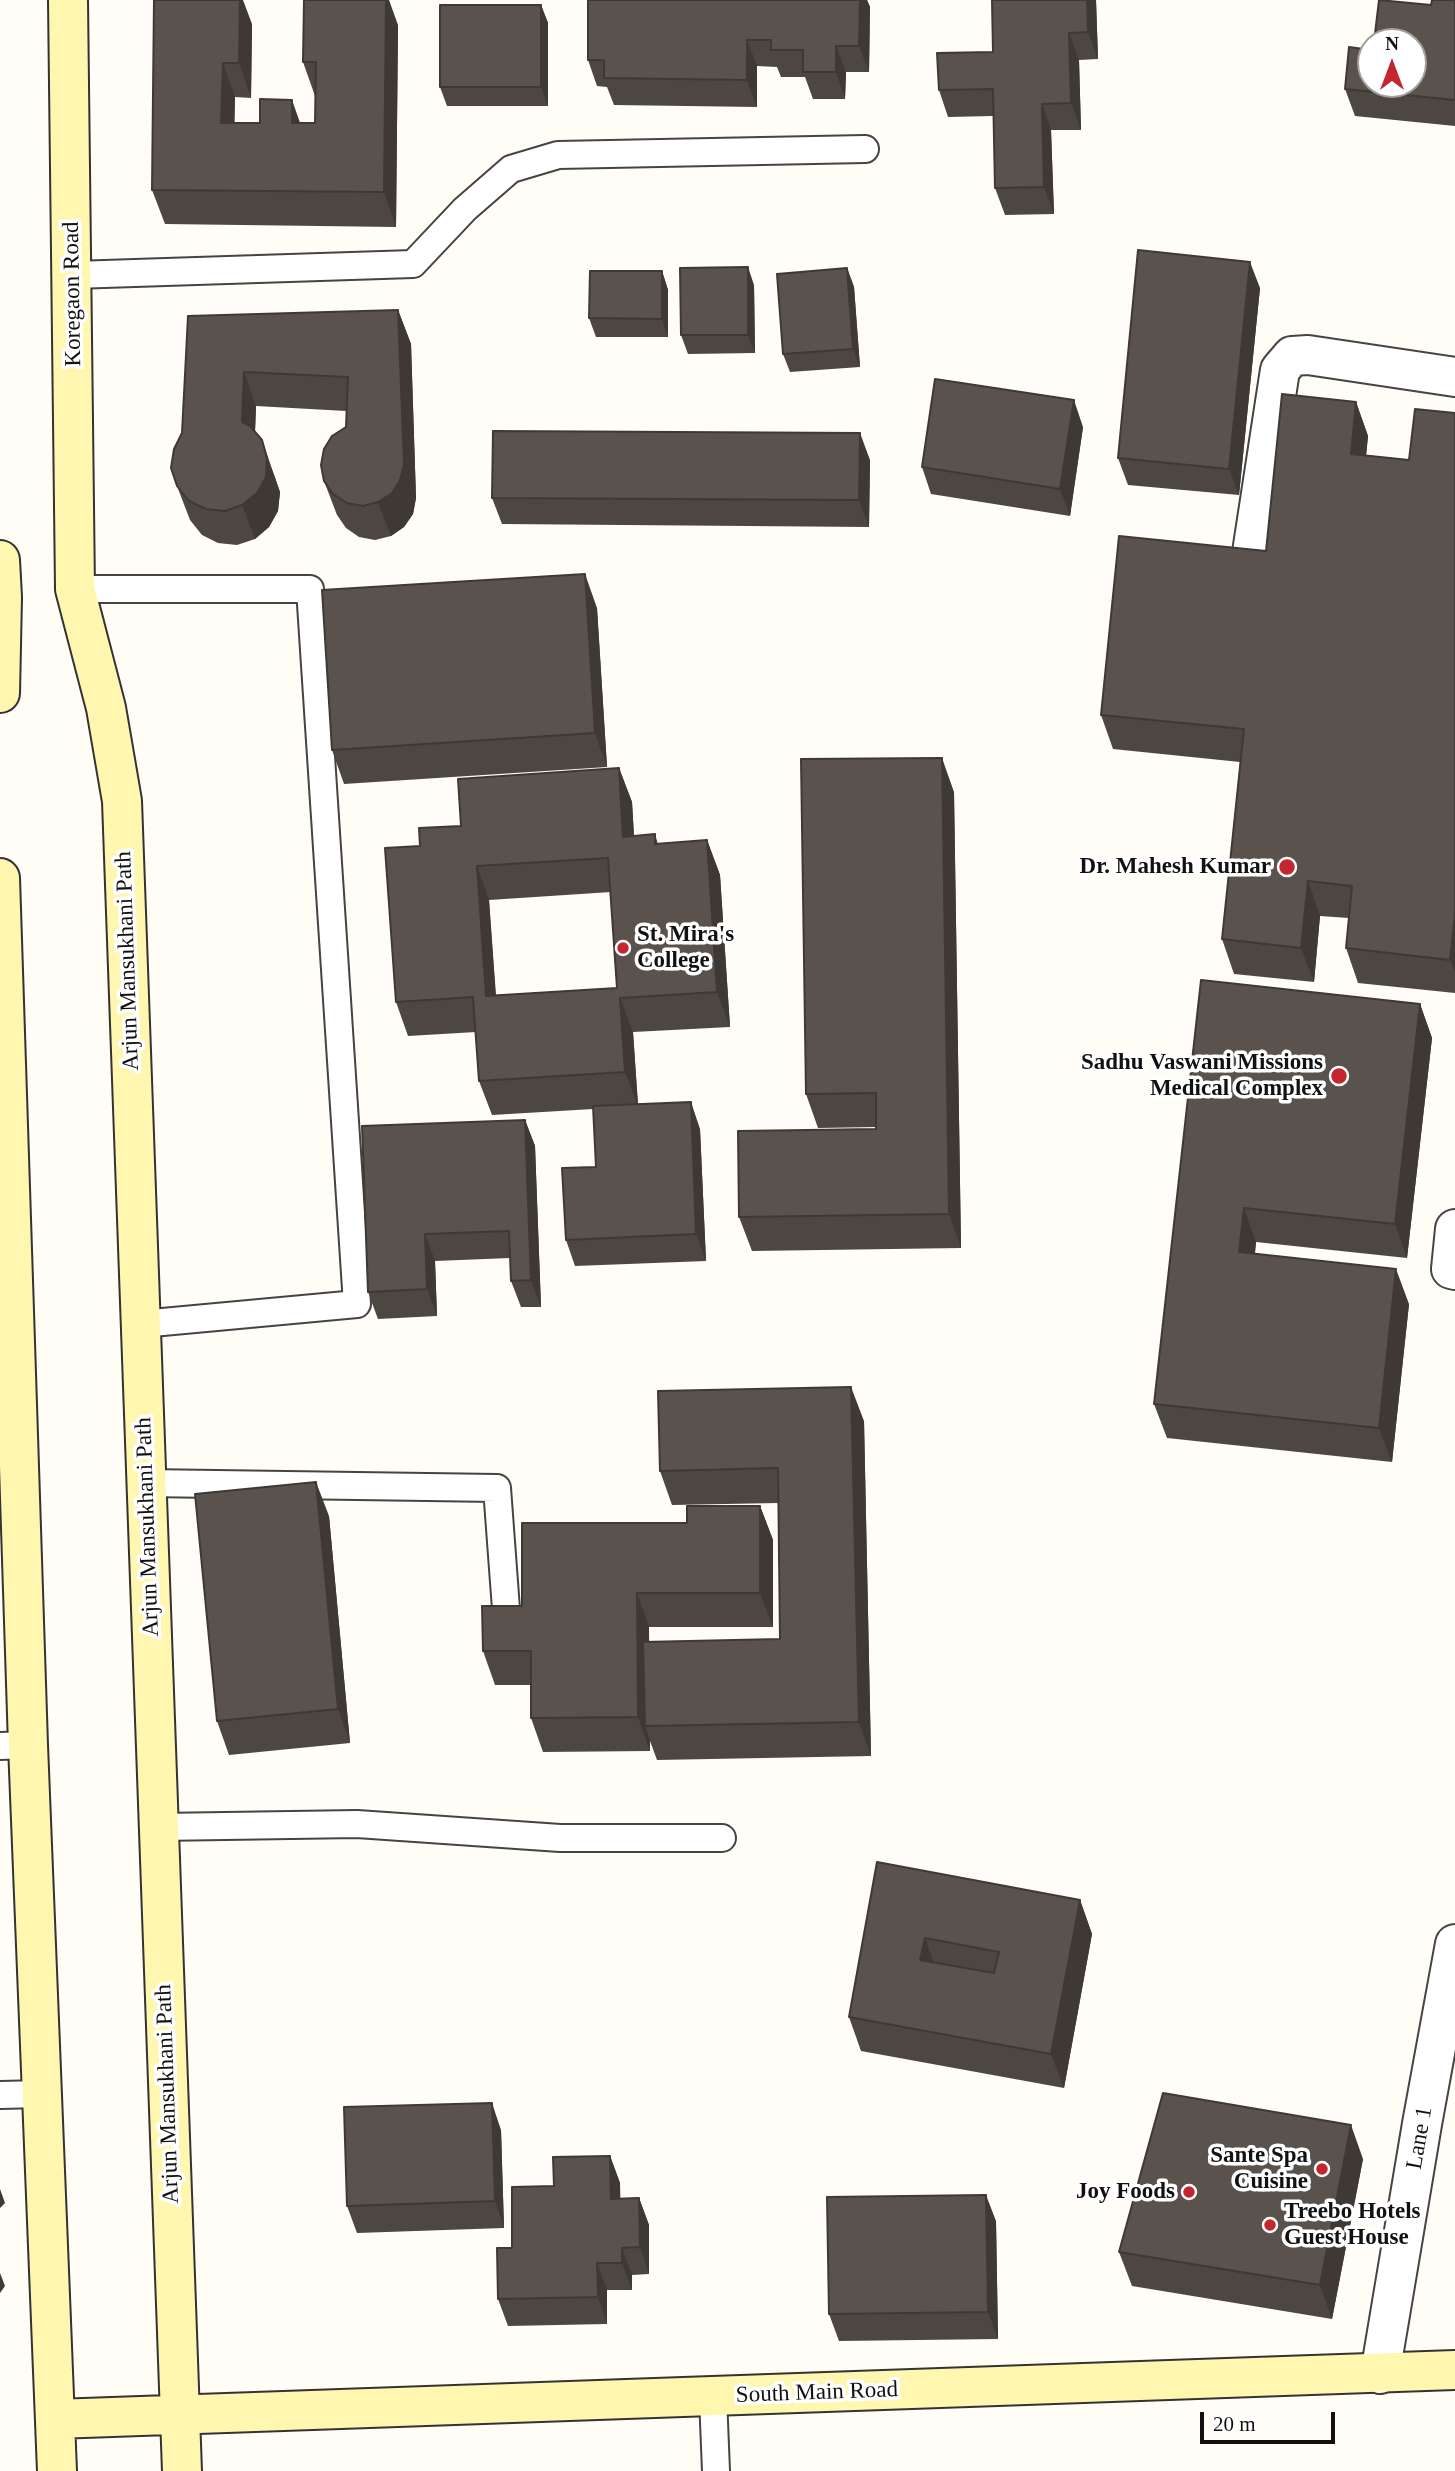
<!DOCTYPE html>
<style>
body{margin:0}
#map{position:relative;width:1455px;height:2471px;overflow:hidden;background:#fffdf5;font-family:Georgia,serif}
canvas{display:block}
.north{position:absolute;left:1357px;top:28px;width:70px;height:70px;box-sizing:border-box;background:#fff;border:2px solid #a0a0a0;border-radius:50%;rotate:0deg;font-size:19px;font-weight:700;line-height:28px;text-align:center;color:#111}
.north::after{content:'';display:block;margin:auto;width:24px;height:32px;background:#c4262e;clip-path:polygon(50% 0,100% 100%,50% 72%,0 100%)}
.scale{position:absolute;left:1200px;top:2412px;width:135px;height:32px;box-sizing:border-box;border:4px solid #111;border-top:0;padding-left:9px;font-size:21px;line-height:24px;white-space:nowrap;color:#111;-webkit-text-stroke:5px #fff;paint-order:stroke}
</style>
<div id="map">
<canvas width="1455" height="2471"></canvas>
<div class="north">N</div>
<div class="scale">20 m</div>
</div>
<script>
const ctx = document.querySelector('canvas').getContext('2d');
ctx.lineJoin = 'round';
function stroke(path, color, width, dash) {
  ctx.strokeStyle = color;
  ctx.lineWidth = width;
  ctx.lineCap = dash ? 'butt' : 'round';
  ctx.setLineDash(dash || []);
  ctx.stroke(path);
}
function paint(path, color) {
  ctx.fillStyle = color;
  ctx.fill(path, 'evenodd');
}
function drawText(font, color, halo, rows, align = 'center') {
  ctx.font = font + ' Georgia,serif';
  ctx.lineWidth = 7;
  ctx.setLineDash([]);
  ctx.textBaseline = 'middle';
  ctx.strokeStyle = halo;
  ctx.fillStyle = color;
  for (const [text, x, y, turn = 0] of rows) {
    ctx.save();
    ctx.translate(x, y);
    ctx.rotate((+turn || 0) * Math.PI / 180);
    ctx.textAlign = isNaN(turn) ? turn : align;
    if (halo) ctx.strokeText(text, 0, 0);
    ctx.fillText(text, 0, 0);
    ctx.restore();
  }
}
const service = new Path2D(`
 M73,275L413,264L465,209L511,169L558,155L865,149
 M75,589H310L357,1304L141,1324
 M146,1483L497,1488L506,1609
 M0,1746L28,1745
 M159,1827L357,1824L560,1838H722
 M0,2095L42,2094
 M713,2397L716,2471`);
const minor = new Path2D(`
 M1251,559L1280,370L1292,356L1308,355L1455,377
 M1455,1229L1451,1269L1455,1270
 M1380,2374L1422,2124L1455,1944`);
const secondary = new Path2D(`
 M68,0L75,589L106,708L122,801L182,2471
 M0,560L2,597L0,693
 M0,878L28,1745L57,2471
 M55,2419L1455,2370`);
stroke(service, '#444', 30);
stroke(minor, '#444', 42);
stroke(secondary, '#333', 42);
stroke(service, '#fff', 26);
stroke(minor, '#fff', 38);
stroke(secondary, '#fff6b0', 38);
paint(new Path2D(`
 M154,0L252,24L251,98L235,97L234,123H315V96L303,62L398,25L396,227L165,224L152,190Z
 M588,0H867L870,7L869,72H846L845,99H813L805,77H781L777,67L757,66V107L614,105L607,87L597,86L588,60Z
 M992,0H1096L1098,59L1079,60L1081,130H1051L1054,214L1005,215L995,188L993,116L948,117L939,90L993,52Z
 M1455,0V126L1355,116L1345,89L1371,84L1431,5Z
 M541,5L548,23V106H447L440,87Z
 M847,268L854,287L860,367L790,372L783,354Z
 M662,271L668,290V337H596L589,318Z
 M754,285L755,353L688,354L681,335Z
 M1260,288L1239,495L1128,485L1118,458Z
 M398,310L411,344L416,498L413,514L404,527L391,536L375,540L359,537L346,528L337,515L324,481L346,427V411L256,406L255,433L274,475L280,492L278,511L269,527L255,539L237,545L218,543L202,535L190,520L177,486L182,433L188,316Z
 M1356,402L1368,436L1366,455L1409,460L1455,413V993L1358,983L1346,948L1349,918L1320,916L1314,982L1234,974L1222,939L1240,762L1113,749L1101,715L1266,551Z
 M1083,427L1070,516L931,494L922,467Z
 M870,460L869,527L502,524L492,498Z
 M597,608L607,767L344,784L332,750Z
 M619,768L632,802L634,836L655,834L658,844L707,840L720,875L730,1027L633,1032L638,1104L700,1129L706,1261L575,1266L566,1240L596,1167L593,1109L492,1115L479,1081L476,1032L408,1036L396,1002L420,846L461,826ZM611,892L617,988L496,995L489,900Z
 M954,792L961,1248L752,1251L739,1217L876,1129V1127L818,1128L806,1094Z
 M1201,980L1420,1004L1432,1038L1407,1258L1256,1242L1255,1254L1409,1304L1392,1462L1167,1438L1154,1404Z
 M525,1120L535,1146L541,1307H521L511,1281L510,1258L435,1261L437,1316L378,1319L368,1292Z
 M864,1421L871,1756L657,1760L650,1741V1751L543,1752L531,1718V1685H495L483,1651L522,1606L687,1523L760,1506L773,1540V1627H649V1642L780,1639L778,1503L672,1505L660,1471Z
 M329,1516L350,1743L229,1755L217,1721Z
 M877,1862L1080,1900L1092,1934L1064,2088L861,2051L849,2017Z
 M501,2130L504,2228L357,2233L347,2206Z
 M610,2156L620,2183V2199L639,2198L649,2225V2274L632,2275V2290H607V2324L508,2326L498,2299L512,2248L554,2186Z
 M1363,2159L1332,2319L1132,2286L1119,2252Z
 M996,2221L998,2339L839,2341L829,2314Z`), '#4d4742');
paint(new Path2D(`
 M240,0H243L252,24L251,98L239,63Z
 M386,0H389L398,25L396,227L384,192Z
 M860,0H867L870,7L869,72L859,46Z
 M1087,0H1096L1098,59L1088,32Z
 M541,5L548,23V106L541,87Z
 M1069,33L1079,60L1081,130L1071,103Z
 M747,40L757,66V107L747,80Z
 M836,46L846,72L845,99L836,72Z
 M223,63L235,97L234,157L221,123Z
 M292,100L304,134L292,123Z
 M1042,104L1051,130L1054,214L1044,187Z
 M1250,262L1260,288L1239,495L1229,469Z
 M748,267L754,285L755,353L748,335Z
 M847,268L854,287L860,367L853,349Z
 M662,271L668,290V337L662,319Z
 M398,310L411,344L416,498L413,514L404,527L391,536L378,502Z
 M244,372L256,406L254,456L242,422Z
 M1074,400L1083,427L1070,516L1060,489Z
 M1356,402L1368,436L1363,488L1351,454Z
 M860,433L870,460L869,527L859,500Z
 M262,440L280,492L278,511L269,527L255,539L242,505Z
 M585,574L597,608L607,767L595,733Z
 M942,758L954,792L961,1248L949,1214Z
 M619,768L632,802L636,871L623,837Z
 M707,840L720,875L730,1027L717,992Z
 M477,866L489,900L498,1030L486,996Z
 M1308,881L1320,916L1314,982L1301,948Z
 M1455,915V972L1450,960Z
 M620,998L633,1032L638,1106L625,1072Z
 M1420,1004L1432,1038L1407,1258L1395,1224Z
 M691,1102L700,1129L706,1261L696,1234Z
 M525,1120L535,1146L541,1307L531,1280Z
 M1244,1208L1256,1242L1251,1286L1239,1252Z
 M425,1234L435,1261L437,1316L427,1289Z
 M1396,1269L1409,1304L1392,1462L1379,1428Z
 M851,1387L864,1421L871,1756L859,1722Z
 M316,1482L329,1516L350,1743L338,1709Z
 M760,1506L773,1540V1627L760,1593Z
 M637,1593L649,1627L650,1726H645L650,1741V1751L638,1717Z
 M1080,1900L1092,1934L1064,2088L1051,2054Z
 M925,1938L937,1972L920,1960Z
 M492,2103L501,2130L504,2228L495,2201Z
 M1351,2125L1363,2159L1332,2319L1320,2285Z
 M610,2156L620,2183L621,2226L611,2199Z
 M0,2189L5,2203L0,2208Z
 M986,2195L996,2221L998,2339L988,2312Z
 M639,2198L649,2225V2274L640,2247Z
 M622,2248L632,2275V2290L622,2263Z
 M597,2263L607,2290V2324L598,2297Z
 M0,2273L5,2286L0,2293Z`), '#3f3936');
const building = new Path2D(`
 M154,0H240L239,63H223L221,123H260V99L292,100V123H315L316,62H303L304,0H386L384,192L152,190Z
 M588,0H860L859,46H836V72H803V50H771V40H747V80L604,78V60H588Z
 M992,0H1087L1088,32L1069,33L1071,103L1042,104L1044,187L995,188L993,89L939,90L937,53L993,52Z
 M1379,0L1431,5L1432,0H1455V100L1345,89L1349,47L1371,50V84H1413V42H1374Z
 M440,5H541V87H440Z
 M1138,250L1250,262L1229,469L1118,458Z
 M748,267V335H681L680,268Z
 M847,268L853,349L783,354L777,274Z
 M590,271H662V319L589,318Z
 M398,310L404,464L400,480L392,493L378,502L363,506L347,503L333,494L324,481L321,465L324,449L332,436L346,427L348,377L244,372L242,422L250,426L262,440L267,458L266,477L257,493L242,505L225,511L206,509L189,501L177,486L171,468L174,449L182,433L188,316Z
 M935,379L1074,400L1060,489L922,467Z
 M1282,394L1356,402L1351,454L1409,460L1415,409L1455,413V915L1450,960L1346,948L1352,886L1308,881L1301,948L1222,939L1244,729L1101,715L1119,536L1266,551Z
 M493,431L860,433L859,500L492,498Z
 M585,574L595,733L332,750L322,590Z
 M942,758L949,1214L739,1217L738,1131L876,1129V1093L806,1094L801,759Z
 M619,768L623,837L655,834V844L707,840L717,992L620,998L625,1072L479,1081L473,997L396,1002L385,848L420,846L419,828L461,826L458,779ZM608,858L617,988L486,996L477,866Z
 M1201,980L1420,1004L1395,1224L1244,1208L1239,1252L1396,1269L1379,1428L1154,1404Z
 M691,1102L696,1234L566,1240L562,1168L596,1167L593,1106Z
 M525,1120L531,1280L511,1281L509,1231L425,1234L427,1289L368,1292L362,1126Z
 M851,1387L859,1722L645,1726L643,1642L780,1639L778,1468L660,1471L658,1391Z
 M316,1482L338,1709L217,1721L195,1494Z
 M687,1506H760V1593H637L638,1717L531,1718V1651H483L482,1606H522V1523H687Z
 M877,1862L1080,1900L1051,2054L849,2017ZM925,1938L999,1952L994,1973L920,1960Z
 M1163,2093L1351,2125L1320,2285L1119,2252Z
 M492,2103L495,2201L347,2206L344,2107Z
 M610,2156L611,2199L639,2198L640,2247L622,2248V2263H597L598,2297L498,2299L497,2248H512V2187L554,2186L553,2157Z
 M986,2195L988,2312L829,2314L827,2197Z`);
paint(building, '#5a524d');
stroke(building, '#3f3936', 2);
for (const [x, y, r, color] of [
 [1287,867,9,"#c4262e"],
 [623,948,7,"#c4262e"],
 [1339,1076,9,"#c4262e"],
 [1322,2169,7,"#c4262e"],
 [1189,2192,7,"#c4262e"],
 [1270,2225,7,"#c4262e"]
]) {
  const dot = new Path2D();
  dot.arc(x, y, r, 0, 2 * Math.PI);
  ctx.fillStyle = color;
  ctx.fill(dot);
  stroke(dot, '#fff', 2.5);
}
drawText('23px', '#111', '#fff', [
 ["Koregaon Road",73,294,-91],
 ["Arjun Mansukhani Path",128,961,-92],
 ["Arjun Mansukhani Path",148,1527,-92],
 ["Arjun Mansukhani Path",168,2094,-92],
 ["Lane 1",1420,2138,-80],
 ["South Main Road",817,2393,-2]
]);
drawText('bold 23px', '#111', '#fff', [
 ["Dr. Mahesh Kumar",1271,867],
 ["St. Mira's",637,935,"left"],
 ["College",637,961,"left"],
 ["Sadhu Vaswani Missions",1323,1063],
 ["Medical Complex",1323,1089],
 ["Sante Spa",1308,2156],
 ["Cuisine",1308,2182],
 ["Joy Foods",1175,2192],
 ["Treebo Hotels",1284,2212,"left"],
 ["Guest House",1284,2238,"left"]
], 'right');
</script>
